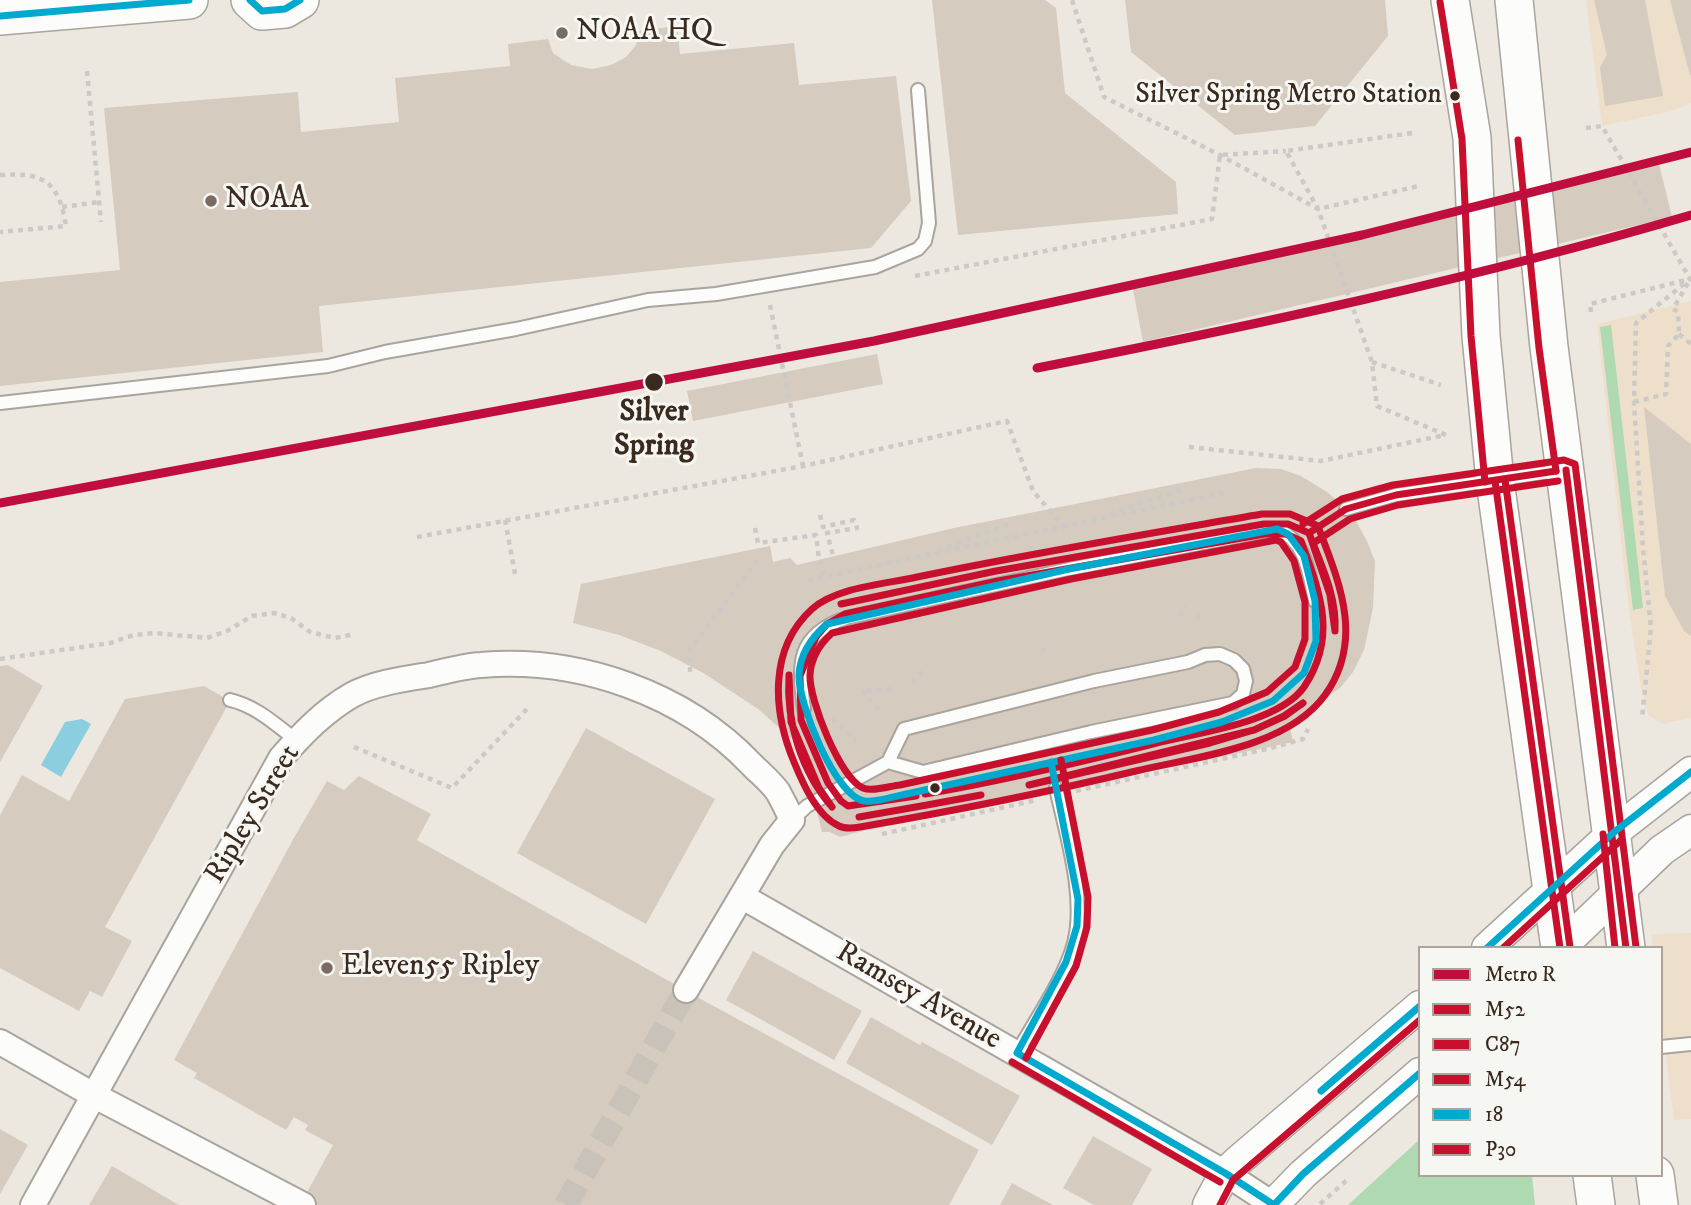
<!DOCTYPE html>
<style>
body{margin:0}
#map{position:relative;width:1691px;height:1205px;overflow:hidden;background:#ede8df;font-family:"IM FELL DW Pica",serif}
canvas{display:block}
.legend{position:absolute;left:1418px;top:946px;width:245px;height:231px;box-sizing:border-box;background:#f6f6f2;border:2px solid #aba49d;margin:0;padding:9px 12px;list-style:none;font-size:21px;color:#3b2a1e}
.legend li{display:flex;align-items:center;gap:14px;height:35px}
.legend b{width:35px;border:2px solid #aba49d}
</style>
<div id="map">
<canvas width="1691" height="1205"></canvas>
<ul class="legend">
<li><b style="height:9px;background:#bf0d3e"></b>Metro R</li>
<li><b style="height:9px;background:#c8102e"></b>M52</li>
<li><b style="height:9px;background:#c8102e"></b>C87</li>
<li><b style="height:9px;background:#c8102e"></b>M54</li>
<li><b style="height:9px;background:#00a9ce"></b>18</li>
<li><b style="height:9px;background:#c8102e"></b>P30</li>
</ul>
</div>
<script>
const ctx = document.querySelector('canvas').getContext('2d');
ctx.lineJoin = 'round';
function paint(path, color) {
  ctx.fillStyle = color;
  ctx.fill(path, 'evenodd');
}
function stroke(path, color, width, dash) {
  ctx.strokeStyle = color;
  ctx.lineWidth = width;
  ctx.lineCap = dash ? 'butt' : 'round';
  ctx.setLineDash(dash || []);
  ctx.stroke(path);
}
function drawText(font, color, halo, rows, align = 'center') {
  ctx.font = font + ' "IM FELL DW Pica",serif';
  ctx.lineWidth = 6;
  ctx.setLineDash([]);
  ctx.textBaseline = 'middle';
  ctx.strokeStyle = halo;
  ctx.fillStyle = color;
  for (const [text, x, y, turn = 0] of rows) {
    ctx.save();
    ctx.translate(x, y);
    ctx.rotate((+turn || 0) * Math.PI / 180);
    ctx.textAlign = isNaN(turn) ? turn : align;
    if (halo) ctx.strokeText(text, 0, 0);
    ctx.fillText(text, 0, 0);
    ctx.restore();
  }
}
paint(new Path2D(`
 M1586,0H1691V103L1672,111L1602,126Z
 M1691,301V718L1662,724L1648,715L1640,683L1627,596L1597,324Z
 M1691,933V1119L1674,1120L1661,1018V948H1653L1651,934Z`), '#eedfcb');
paint(new Path2D(`
 M1611,325L1643,608L1633,610L1600,327Z
 M1420,1139V1175H1532L1535,1205H1348Z`), '#afd9b1');
paint(new Path2D(`
 M82,719L91,724L61,777L41,765L65,722Z`), '#8bcedf');
paint(new Path2D(`
 M932,0H1045L1056,8L1065,93L1176,182L1178,214L958,235Z
 M1125,0H1385L1388,36L1315,126L1235,135L1131,52Z
 M1594,0H1645L1663,96L1605,106L1600,67L1607,55Z
 M1670,0H1691V75H1690Z
 M677,26L680,54L794,43L799,85L896,76L911,201L871,248L319,306L323,352L0,386V282L120,270L104,108L298,92L301,132L399,122L395,78L510,66L508,44L548,39L553,53L571,65L592,69L611,65L626,57L636,45L639,31Z
 M1659,164L1672,217L1143,342L1133,289Z
 M877,354L883,384L693,421L687,391Z
 M1644,407L1691,444V636L1684,631L1665,596Z
 M1256,468L1281,469L1301,476L1327,492L1352,514L1366,539L1375,561L1373,608L1364,650L1353,672L1341,687L1304,715L1289,722L1293,742L866,830L840,837L830,832H822L805,766L792,739L758,709L705,674L661,651L619,635L573,623L581,584L770,546L773,562L790,558L797,565L954,528Z
 M8,665L43,686L0,762V666Z
 M204,686L230,701L105,927L132,941L102,997L90,991L79,1011L0,968V815L22,775L69,801L125,699Z
 M586,728L715,799L646,924L517,853Z
 M359,776L431,814L417,840L708,1003L979,1150L949,1205H300L333,1145L305,1130L308,1125L294,1117L286,1130L194,1078L197,1073L174,1060L295,836L327,781L344,790Z
 M753,951L862,1011L834,1060L726,1000Z
 M871,1017L920,1045L922,1042L1020,1096L992,1145L846,1063Z
 M0,1129L28,1145L0,1194Z
 M1093,1136L1152,1169L1132,1205H1094L1063,1188Z
 M112,1166L179,1205H89Z
 M1012,1183L1053,1205H1000Z`), '#d5cbbf');
stroke(new Path2D(`
 M566,1205L686,990`), '#c9c2b8', 24, [24, 12]);
const service = new Path2D(`
 M0,403L328,366L385,352L516,329L648,300L716,294L875,267L918,249L925,241L929,223L918,90
 M1346,509L1396,495L1563,470
 M230,700C256,706 275,724 296,740
 M804,709C798,664 796,635 846,618L1069,569L1277,529C1306,541 1309,573 1315,601
 M792,820L807,806L888,762L904,729L1094,681L1188,662L1205,655L1220,654L1234,660L1243,669L1246,681L1243,694L1233,703L1091,732L923,772L888,762
 M1661,1047L1691,1044
 M1017,1053C1035,1020 1064,980 1074,943C1086,897 1066,834 1056,788`);
const minor = new Path2D(`
 M743,897L1225,1173L1274,1205
 M0,1042L95,1096L303,1205
 M33,1205L281,758C302,734 324,711 352,695C374,683 404,679 429,675C446,671 464,666 481,665C579,657 684,693 752,765C760,773 771,782 778,792C783,801 788,811 792,820L772,845L686,990`);
const tertiary = new Path2D(`
 M1487,948L1613,833L1691,772
 M1560,948L1662,850L1691,830
 M1208,1205L1225,1173L1238,1161L1420,1006
 M1273,1205L1303,1174L1420,1073`);
const primary = new Path2D(`
 M250,0L262,11L285,9L300,0
 M1450,0L1472,138L1481,336L1495,481L1560,948
 M1514,0L1549,347L1626,948
 M0,16L189,0
 M1592,1175L1596,1205
 M1655,1175L1659,1205`);
stroke(service, '#a9a49e', 16);
stroke(minor, '#a9a49e', 28);
stroke(tertiary, '#a9a49e', 33);
stroke(primary, '#a9a49e', 40);
stroke(new Path2D(`
 M1072,0L1104,97L1220,155L1318,209L1419,186
 M87,71L101,222
 M1586,128L1602,126L1690,279L1636,323L1634,402L1643,548L1651,628L1642,719
 M1412,133L1286,151L1318,209L1372,362L1377,406L1446,435
 M0,175C43,172 59,181 66,226L0,232
 M62,207L99,202
 M915,276L1212,219L1220,155L1286,151
 M770,305L803,466
 M1591,312L1590,304L1686,280
 M1679,334L1691,344
 M1372,362L1441,385
 M1634,402L1666,394L1668,346L1679,334L1678,312L1673,309L1688,283
 M1189,447L1321,461L1445,435
 M1110,514L1186,488
 M820,515L823,527L854,520L857,528L827,533L834,559
 M505,520L515,574
 M755,528L758,543L816,535L819,559L824,576
 M417,537L803,466L1007,421L1033,491L1063,526
 M938,550L1009,524
 M808,580L1228,492
 M1180,616L1185,605
 M1198,619L1200,612
 M1042,652L1047,644
 M0,659L110,643L134,635L155,633L207,638L227,631L252,616L274,613L291,618L310,632L335,638L355,634
 M690,672V649L760,557
 M912,682L923,670
 M879,710L862,691L895,688
 M832,719L856,740
 M354,747L452,788L527,709
 M1076,791L1267,749L1303,739L1308,729
 M882,834L1037,800
 M1320,1204L1347,1180`), '#cccac7', 4.5, [5, 5]);
stroke(service, '#fcfcfa', 12);
stroke(minor, '#fcfcfa', 24);
stroke(tertiary, '#fcfcfa', 30);
stroke(primary, '#fcfcfa', 37);
stroke(new Path2D(`
 M1566,470L1626,948
 M1495,481L1560,948
 M1309,533C1321,565 1337,596 1335,631
 M1309,533L1330,595L1335,631
 M1309,533L1346,509L1396,495L1556,471
 M841,604L996,571L1264,524H1288L1309,533
 M789,675L791,722L819,788L832,807
 M789,675C786,722 801,771 832,807
 M1254,730L1284,716L1303,703
 M1254,730L1285,716L1303,703
 M1029,785L1254,730
 M1029,785L1210,743L1254,730
 M927,805L981,795
 M927,805L981,795
 M859,817L927,805
 M859,817L927,805`), '#c8102e', 7);
stroke(new Path2D(`
 M1440,2L1462,139L1471,336L1485,482
 M1518,140L1539,348L1556,471
 M1316,525L1290,514H1262C1147,534 1032,553 917,577C886,584 836,587 812,609C768,649 773,712 794,762C803,784 817,816 839,826C845,829 854,828 860,827C953,811 1044,793 1136,771C1194,757 1287,748 1325,695C1364,641 1340,584 1319,529
 M1315,542L1350,519L1398,505L1558,481`), '#c8102e', 7);
stroke(new Path2D(`
 M1505,480L1570,947
 M1303,524L1342,499L1393,485L1564,460L1575,464L1636,947
 M916,796L848,806L841,801L828,783L801,720L800,676L816,637L827,624L845,614L998,581L1265,534H1286L1301,541C1320,593 1338,636 1304,687C1293,703 1268,714 1251,720C1219,731 1185,736 1153,744C1077,763 1002,781 925,794`), '#c8102e', 7);
stroke(new Path2D(`
 M250,0L262,11L285,9L300,0
 M0,16L189,0
 M1277,529L1288,534L1304,556L1315,601L1316,641L1304,673L1273,701L1222,722L1154,740L902,795C891,797 875,803 864,801C835,796 798,703 799,675C800,654 812,637 827,624L1069,569Z
 M1051,762L1078,899L1077,926L1066,962L1017,1053L1225,1173L1274,1205L1303,1174L1420,1073
 M1487,948L1613,833L1691,772
 M1321,1091L1420,1006`), '#00a9ce', 7);
stroke(new Path2D(`
 M1276,540L1281,542L1294,561L1305,602V639L1295,667L1267,692L1219,712L1152,730L900,785C890,786 872,792 863,788C840,778 809,700 810,675C811,657 820,644 832,633L1071,579Z
 M1603,834L1615,948
 M1503,948L1620,841
 M1026,1058L1076,966L1087,927L1088,897L1061,760
 M1012,1062L1220,1182
 M1220,1205L1233,1180L1420,1020`), '#c8102e', 7);
stroke(new Path2D(`
 M1037,368C1257,325 1476,278 1691,215
 M0,503L874,341L1362,235L1691,152`), '#bf0d3e', 9);
for (const [x, y, r, color] of [
 [562,33,7,"#796c62"],
 [1455,96,6,"#3b2a1e"],
 [211,201,7,"#796c62"],
 [654,382,10,"#3b2a1e"],
 [935,788,6,"#3b2a1e"],
 [327,968,7,"#796c62"]
]) {
  const dot = new Path2D();
  dot.arc(x, y, r, 0, 2 * Math.PI);
  ctx.fillStyle = color;
  ctx.fill(dot);
  stroke(dot, '#f6f6f2', 2.5);
}
drawText('28px', '#3b2a1e', '#f6f6f2', [
 ["Silver Spring Metro Station",1442,96]
], 'right');
drawText('30px', '#3b2a1e', '#f6f6f2', [
 ["NOAA HQ",576,33],
 ["NOAA",225,201],
 ["Eleven55 Ripley",341,968]
], 'left');
drawText('bold 30px', '#3b2a1e', '#f6f6f2', [
 ["Silver",654,414],
 ["Spring",654,448]
]);
drawText('30px', '#3b2a1e', '#f6f6f2', [
 ["Ripley Street",254,815,-59],
 ["Ramsey Avenue",918,997,30]
]);
</script>
